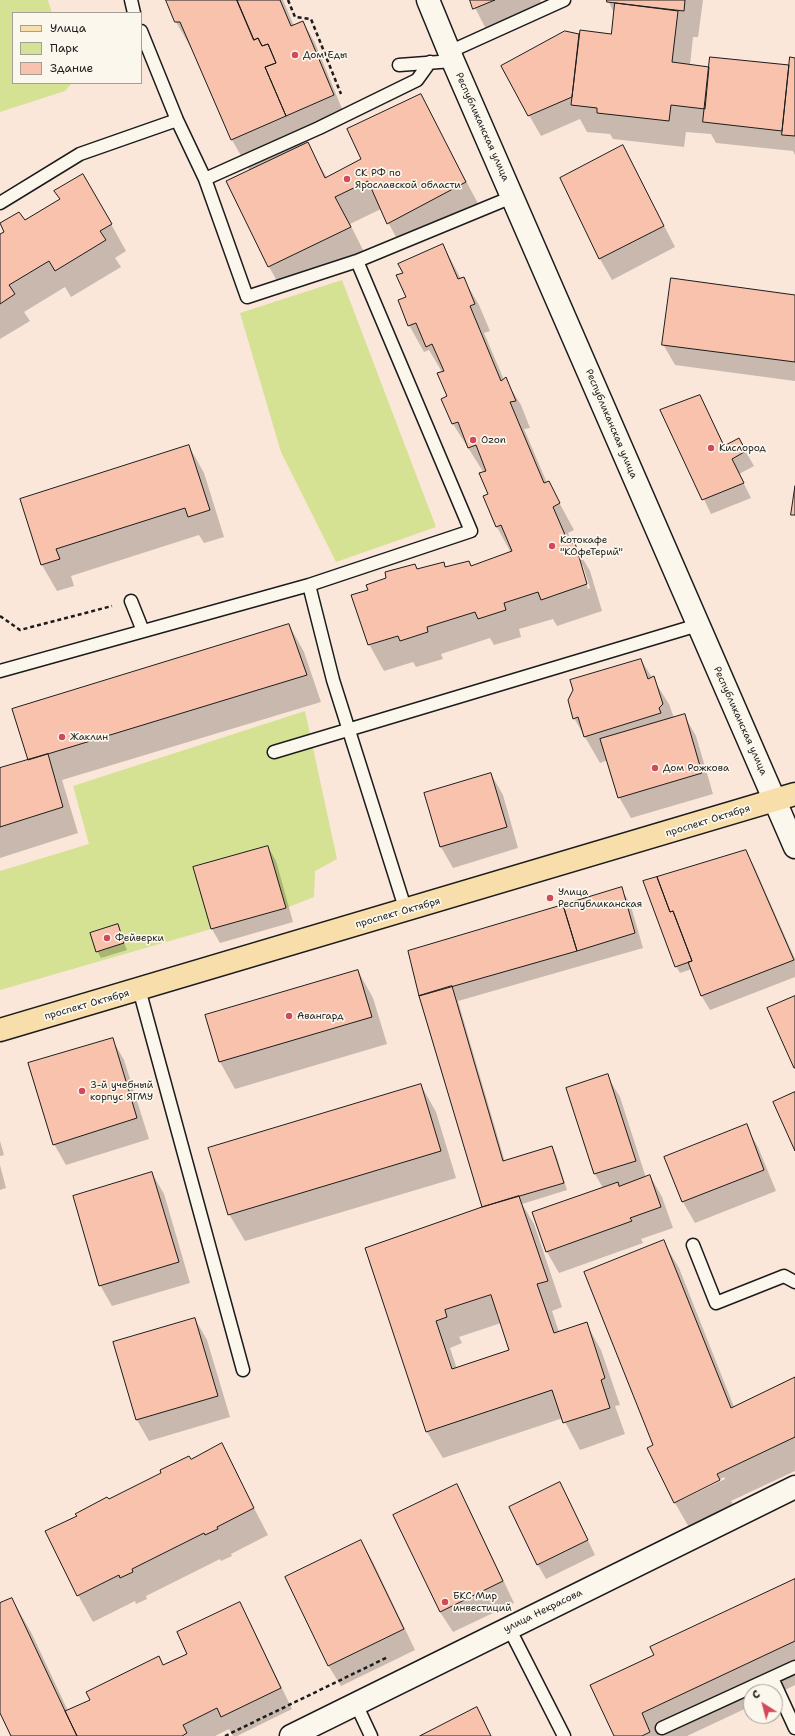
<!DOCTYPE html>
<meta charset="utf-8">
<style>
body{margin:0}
#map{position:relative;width:795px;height:1736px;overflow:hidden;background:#fae7d9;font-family:"Shantell Sans",sans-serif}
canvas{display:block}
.legend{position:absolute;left:12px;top:12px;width:130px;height:72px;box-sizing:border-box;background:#fbf7ec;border:1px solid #a29f99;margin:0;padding:5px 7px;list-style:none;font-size:12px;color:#1c1c1c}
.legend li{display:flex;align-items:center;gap:8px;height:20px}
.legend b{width:20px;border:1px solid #a29f99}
.north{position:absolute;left:743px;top:1684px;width:40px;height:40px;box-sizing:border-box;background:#fbf7ec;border:1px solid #a29f99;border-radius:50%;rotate:324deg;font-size:11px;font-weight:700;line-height:16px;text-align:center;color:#1c1c1c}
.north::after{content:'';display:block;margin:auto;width:14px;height:18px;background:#d1495b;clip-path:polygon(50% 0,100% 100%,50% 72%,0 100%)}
</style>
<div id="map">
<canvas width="795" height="1736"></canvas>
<ul class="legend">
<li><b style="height:5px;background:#f8deab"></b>Улица</li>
<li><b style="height:11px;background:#d5e193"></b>Парк</li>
<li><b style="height:11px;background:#f9c2ac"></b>Здание</li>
</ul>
<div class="north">С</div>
</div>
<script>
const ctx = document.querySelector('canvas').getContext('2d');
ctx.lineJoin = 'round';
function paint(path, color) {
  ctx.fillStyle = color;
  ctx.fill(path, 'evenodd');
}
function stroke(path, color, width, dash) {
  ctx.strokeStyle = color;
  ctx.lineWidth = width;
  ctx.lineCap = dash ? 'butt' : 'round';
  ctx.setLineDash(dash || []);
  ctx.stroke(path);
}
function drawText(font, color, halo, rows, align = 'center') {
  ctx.font = font + ' "Shantell Sans",sans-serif';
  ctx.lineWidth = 3.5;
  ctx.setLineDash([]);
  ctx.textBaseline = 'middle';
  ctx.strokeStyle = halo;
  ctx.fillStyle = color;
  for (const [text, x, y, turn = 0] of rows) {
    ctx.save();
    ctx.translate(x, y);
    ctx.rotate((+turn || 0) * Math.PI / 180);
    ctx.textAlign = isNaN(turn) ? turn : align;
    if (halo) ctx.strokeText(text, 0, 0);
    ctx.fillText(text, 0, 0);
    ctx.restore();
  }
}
paint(new Path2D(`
 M0,0H48L52,13H13V83H72L65,91L0,112Z
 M342,280L436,527L336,562L281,452L240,313Z
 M305,711L337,859L315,871L314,897L286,908L268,846L194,867L211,929L0,990V871L89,844L73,786Z`), '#d5e193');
paint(new Path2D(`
 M167,0H283L294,26L303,22L315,43L345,116L300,136L304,145L307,143L327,178L363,160L420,95L481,209L403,250L381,209L350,224L365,254L284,293L269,267L227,181L250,171L232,140L194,53L176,22Z
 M471,0H540L543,7L486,29Z
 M608,0H703L698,37H693L690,65L710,68L789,66L790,69L795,59V155L793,151L716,143L711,134L686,132L684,147L613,139L610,134L587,132L580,119L541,136L529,115L565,32L580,35H612L614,13Z
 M623,146L675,247L612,280L600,259L562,178Z
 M19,213L24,222L111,224L126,251L115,258L121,267L71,297L65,287L24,312L30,321L0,339V235L5,233L0,224Z
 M443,245L461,279L463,278L479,305L490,331L484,333L504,380L505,379L521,405L530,428L524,429L547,483L548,482L574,530L568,533L572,545L574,544L590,571L602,611L557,626L553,619L519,629L521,637L494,645L490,638L441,654L443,659L416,667L413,662L384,671L369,644V591L388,579L415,565L418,570L443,563L446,568L469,562L472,567L511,553L497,527L484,497L489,495L484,473L453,424L442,372L429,350L424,352L409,325L404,273ZM580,562L583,566L590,588L588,589Z
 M795,296V381L675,365L663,344Z
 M699,396L725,446L739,440L754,466L739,474L751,498L711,514L662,411Z
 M189,446L204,473L224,537L204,543L199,535L71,576L74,586L57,591L42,565L21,500Z
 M289,625L304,652L321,702L62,780L78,833L0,858V770L29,761Z
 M641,660L669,704L674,718L684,715L696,736L713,794L631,818L619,797L608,760L600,763L574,718Z
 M491,774L503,795L518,848L453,868L441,847Z
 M268,847L276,861L293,922L220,943L212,929L195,868Z
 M746,852L754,866L795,959V977L710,1010L701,995L692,969L680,973L676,966Z
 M621,889L630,903L643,948L458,1001L505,1162L552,1147L556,1154L567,1190L522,1204L534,1224L562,1307L552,1311L559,1332L586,1323L601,1350L620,1405L615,1406L625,1434L580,1450L563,1418L443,1458L427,1432L366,1249L483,1208L420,995ZM501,1323L510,1350L457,1369L450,1348L462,1343L459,1337Z
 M117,925L127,950L101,958L97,951Z
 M358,971L373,998L387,1044L235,1089L220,1062L206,1016Z
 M112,1039L124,1060L149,1139L66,1165L54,1144Z
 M607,1076L620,1097L646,1178L650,1176L662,1197L673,1228L641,1239L643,1243L559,1273L547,1252L603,1188L595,1174Z
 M421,1085L436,1112L456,1178L245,1241L229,1214Z
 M746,1126L758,1147L776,1191L695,1223L683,1202L666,1158Z
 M0,1141L4,1155L0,1156Z
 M0,1165L6,1188L0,1190Z
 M152,1173L164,1194L190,1283L112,1306L100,1285Z
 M663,1241L679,1268L734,1407L795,1378V1471L731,1501L734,1507L690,1529L675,1503L725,1479L724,1477L675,1503L649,1448L655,1446Z
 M195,1319L207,1340L230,1417L149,1441L137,1420L114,1343Z
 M221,1445L268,1535L231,1554L232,1556L221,1561L220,1559L146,1596L147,1599L136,1604L135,1601L93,1622L78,1595L108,1501Z
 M456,1486L468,1506L514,1603L453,1632L440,1612Z
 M568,1498L595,1555L546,1579L538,1565Z
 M361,1541L373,1562L415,1650L341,1686L328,1665Z
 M795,1580V1685L775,1695V1692H751V1706L687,1736H615L656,1656Z
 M12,1599L32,1634L68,1711L91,1700L159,1658L164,1666L189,1654L239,1603L251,1624L292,1709L237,1736H233L229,1729L215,1736H12L0,1710V1605Z`), '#0003');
const building = new Path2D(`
 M166,0H237L254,40L258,38L262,46L268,44L276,63L265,67L286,116L231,140L180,22H175Z
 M237,0H280L291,26L303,21L334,95L286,116L265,67L276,63L268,44L262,46L258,38L254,40Z
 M470,0H495L473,9Z
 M607,0H685L684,11L607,2Z
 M615,3L678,11L672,62L709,67L705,109L671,105L669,121L597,113V108L571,105L580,30L611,34Z
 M565,31L579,34L572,97L528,116L501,66Z
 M710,57L789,65L782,131L703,122Z
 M790,57L795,58V136L782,135Z
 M421,94L466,182L387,224L368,181L335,197L351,227L268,267L226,181L308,142L325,178L361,159L347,129Z
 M623,145L664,226L599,259L560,178Z
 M83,174L112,224L100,231L106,240L55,271L49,261L9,285L15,294L0,304V234L4,232L0,223L19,212L25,220L60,199L54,191Z
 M443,244L458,279L464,277L475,304L470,306L501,381L506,377L516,401L510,402L544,483L549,481L560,503L553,507L569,544L575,543L587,584L541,600L538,592L504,603L506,610L478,619L475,612L427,627L428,632L400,641L398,636L368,645L351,595L368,590L366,585L386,578L385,572L415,564L417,569L444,562L445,567L469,561L471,566L512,551L501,525L496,527L483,496L488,494L479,473L486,471L476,445L468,448L458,422L452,424L441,399L447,396L437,373L444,371L432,344L426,347L416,323L408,326L398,300L406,297L396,275L403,273L398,264Z
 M671,278L795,295V362L662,345Z
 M700,395L724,446L739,438L746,451L732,459L744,483L702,500L660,410Z
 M189,445L210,510L188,517L185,508L56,549L60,559L41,565L20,499Z
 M795,486V515H791Z
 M289,624L307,675L28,760L12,709Z
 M641,659L648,679L654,676L663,704L659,708L661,713L584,737L578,717L573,719L568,700L573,690L570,680Z
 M685,714L702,773L618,798L600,739Z
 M48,754L63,807L0,827V768Z
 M491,773L507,827L440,847L424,793Z
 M268,846L286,908L211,929L193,867Z
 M746,850L794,960L701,996L688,962L692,961L673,911L670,912L657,877Z
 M657,877L670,912L673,911L692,961L675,967L643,881Z
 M622,887L635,933L577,951L563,905Z
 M563,905L577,951L419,996L408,951Z
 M118,924L124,943L96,952L90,933Z
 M358,970L372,1017L219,1062L205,1015Z
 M452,986L503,1161L552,1146L564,1183L482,1207L419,996Z
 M795,996V1068H794L767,1008Z
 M113,1038L137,1118L53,1145L28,1063Z
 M608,1074L636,1161L594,1174L566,1088Z
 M421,1084L441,1151L228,1215L208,1148Z
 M795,1092V1151L773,1102Z
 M747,1124L764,1170L682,1202L664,1157Z
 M152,1172L179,1262L99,1286L73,1196Z
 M650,1175L661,1207L630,1218L632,1221L546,1252L532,1212L618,1182L619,1186Z
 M519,1196L548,1281L537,1284L554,1333L587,1322L605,1378L601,1380L610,1408L563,1423L552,1390L426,1432L365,1248L482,1207ZM491,1295L509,1350L452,1369L436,1321L447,1317L445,1310Z
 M664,1240L731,1408L795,1377V1437L717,1474L720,1480L674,1503L647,1448L653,1445L584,1272Z
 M195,1318L218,1396L136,1420L113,1342Z
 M222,1443L254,1508L217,1527L218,1529L205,1535L204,1533L132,1569L133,1572L120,1578L119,1575L77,1596L45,1531L77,1516L75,1514L107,1497L109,1499L161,1473L160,1470L189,1456L191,1459Z
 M560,1482L588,1540L537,1565L509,1507Z
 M457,1484L503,1581L440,1612L393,1515Z
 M361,1540L404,1629L328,1666L285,1577Z
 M795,1579V1641L642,1713L650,1732L642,1736H614L590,1685L654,1655L650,1647Z
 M12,1598L65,1711L77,1736H11L0,1713V1603Z
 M240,1602L281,1688L221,1717L217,1708L183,1725L187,1733L182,1736H77L65,1711L90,1700L86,1692L159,1656L163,1665L187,1654L177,1632Z
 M477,1707L491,1736H420Z`);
paint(building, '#f9c2ac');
stroke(building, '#1c1c1c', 1);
const lane = new Path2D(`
 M131,0L134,13
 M141,31L177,120L205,179L319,128L417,80L430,62
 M449,52L564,0
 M399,65L453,61
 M205,179L247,297L357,261
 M0,203L80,154L177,120
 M309,585L333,680L406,911
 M131,601L143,631
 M0,671L309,585L471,531L357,261L512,197
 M274,752L698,625
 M139,989L243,1370
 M693,1245L716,1303L784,1276L795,1282
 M509,1628L564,1736
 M772,1678L795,1728
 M356,1704L371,1736
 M662,1728L795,1667`);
const street = new Path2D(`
 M291,1736L795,1487`);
const secondary = new Path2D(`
 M428,0L453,61L795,847`);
const primary = new Path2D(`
 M0,1030L795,794`);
stroke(lane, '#1c1c1c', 15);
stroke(street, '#1c1c1c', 25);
stroke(secondary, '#1c1c1c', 25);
stroke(primary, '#1c1c1c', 25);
stroke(new Path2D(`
 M288,0L295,17L311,19L341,94
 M0,616L20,630L112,606
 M225,1736L388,1657`), '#1c1c1c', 2.5, [4, 3]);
stroke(lane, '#fbf7ec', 12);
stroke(street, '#fbf7ec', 22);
stroke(secondary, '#fbf7ec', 22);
stroke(primary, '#f8deab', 22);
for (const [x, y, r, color] of [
 [295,55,4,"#d1495b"],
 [347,179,4,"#d1495b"],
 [473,440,4,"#d1495b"],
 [711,448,4,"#d1495b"],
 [552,546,4,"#d1495b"],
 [62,737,4,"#d1495b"],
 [655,768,4,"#d1495b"],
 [550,898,4,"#d1495b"],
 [107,938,4,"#d1495b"],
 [289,1016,4,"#d1495b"],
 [82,1091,4,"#d1495b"],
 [445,1602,4,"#d1495b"]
]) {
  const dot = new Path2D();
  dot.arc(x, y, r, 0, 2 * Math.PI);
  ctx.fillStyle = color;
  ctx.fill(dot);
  stroke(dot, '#fbf7ec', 1.5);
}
drawText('10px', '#1c1c1c', '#fbf7ec', [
 ["Дом Еды",303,55],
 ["СК РФ по",355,173],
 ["Ярославской области",355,185],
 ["Ozon",481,440],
 ["Кислород",719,448],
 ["Котокафе",560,540],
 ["\"КОфеТерий\"",560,552],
 ["Жаклин",70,737],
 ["Дом Рожкова",663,768],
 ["Улица",558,892],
 ["Республиканская",558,904],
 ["Фейверки",115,938],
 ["Авангард",297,1016],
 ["3-й учебный",90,1085],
 ["корпус ЯГМУ",90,1097],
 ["БКС Мир",453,1596],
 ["инвестиций",453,1608]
], 'left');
drawText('10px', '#1c1c1c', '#fbf7ec', [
 ["Республиканская улица",482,127,66],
 ["Республиканская улица",611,424,67],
 ["Республиканская улица",740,721,66],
 ["проспект Октября",708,821,-17],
 ["проспект Октября",398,913,-16],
 ["проспект Октября",87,1005,-16],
 ["улица Некрасова",543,1611,-26]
]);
</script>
